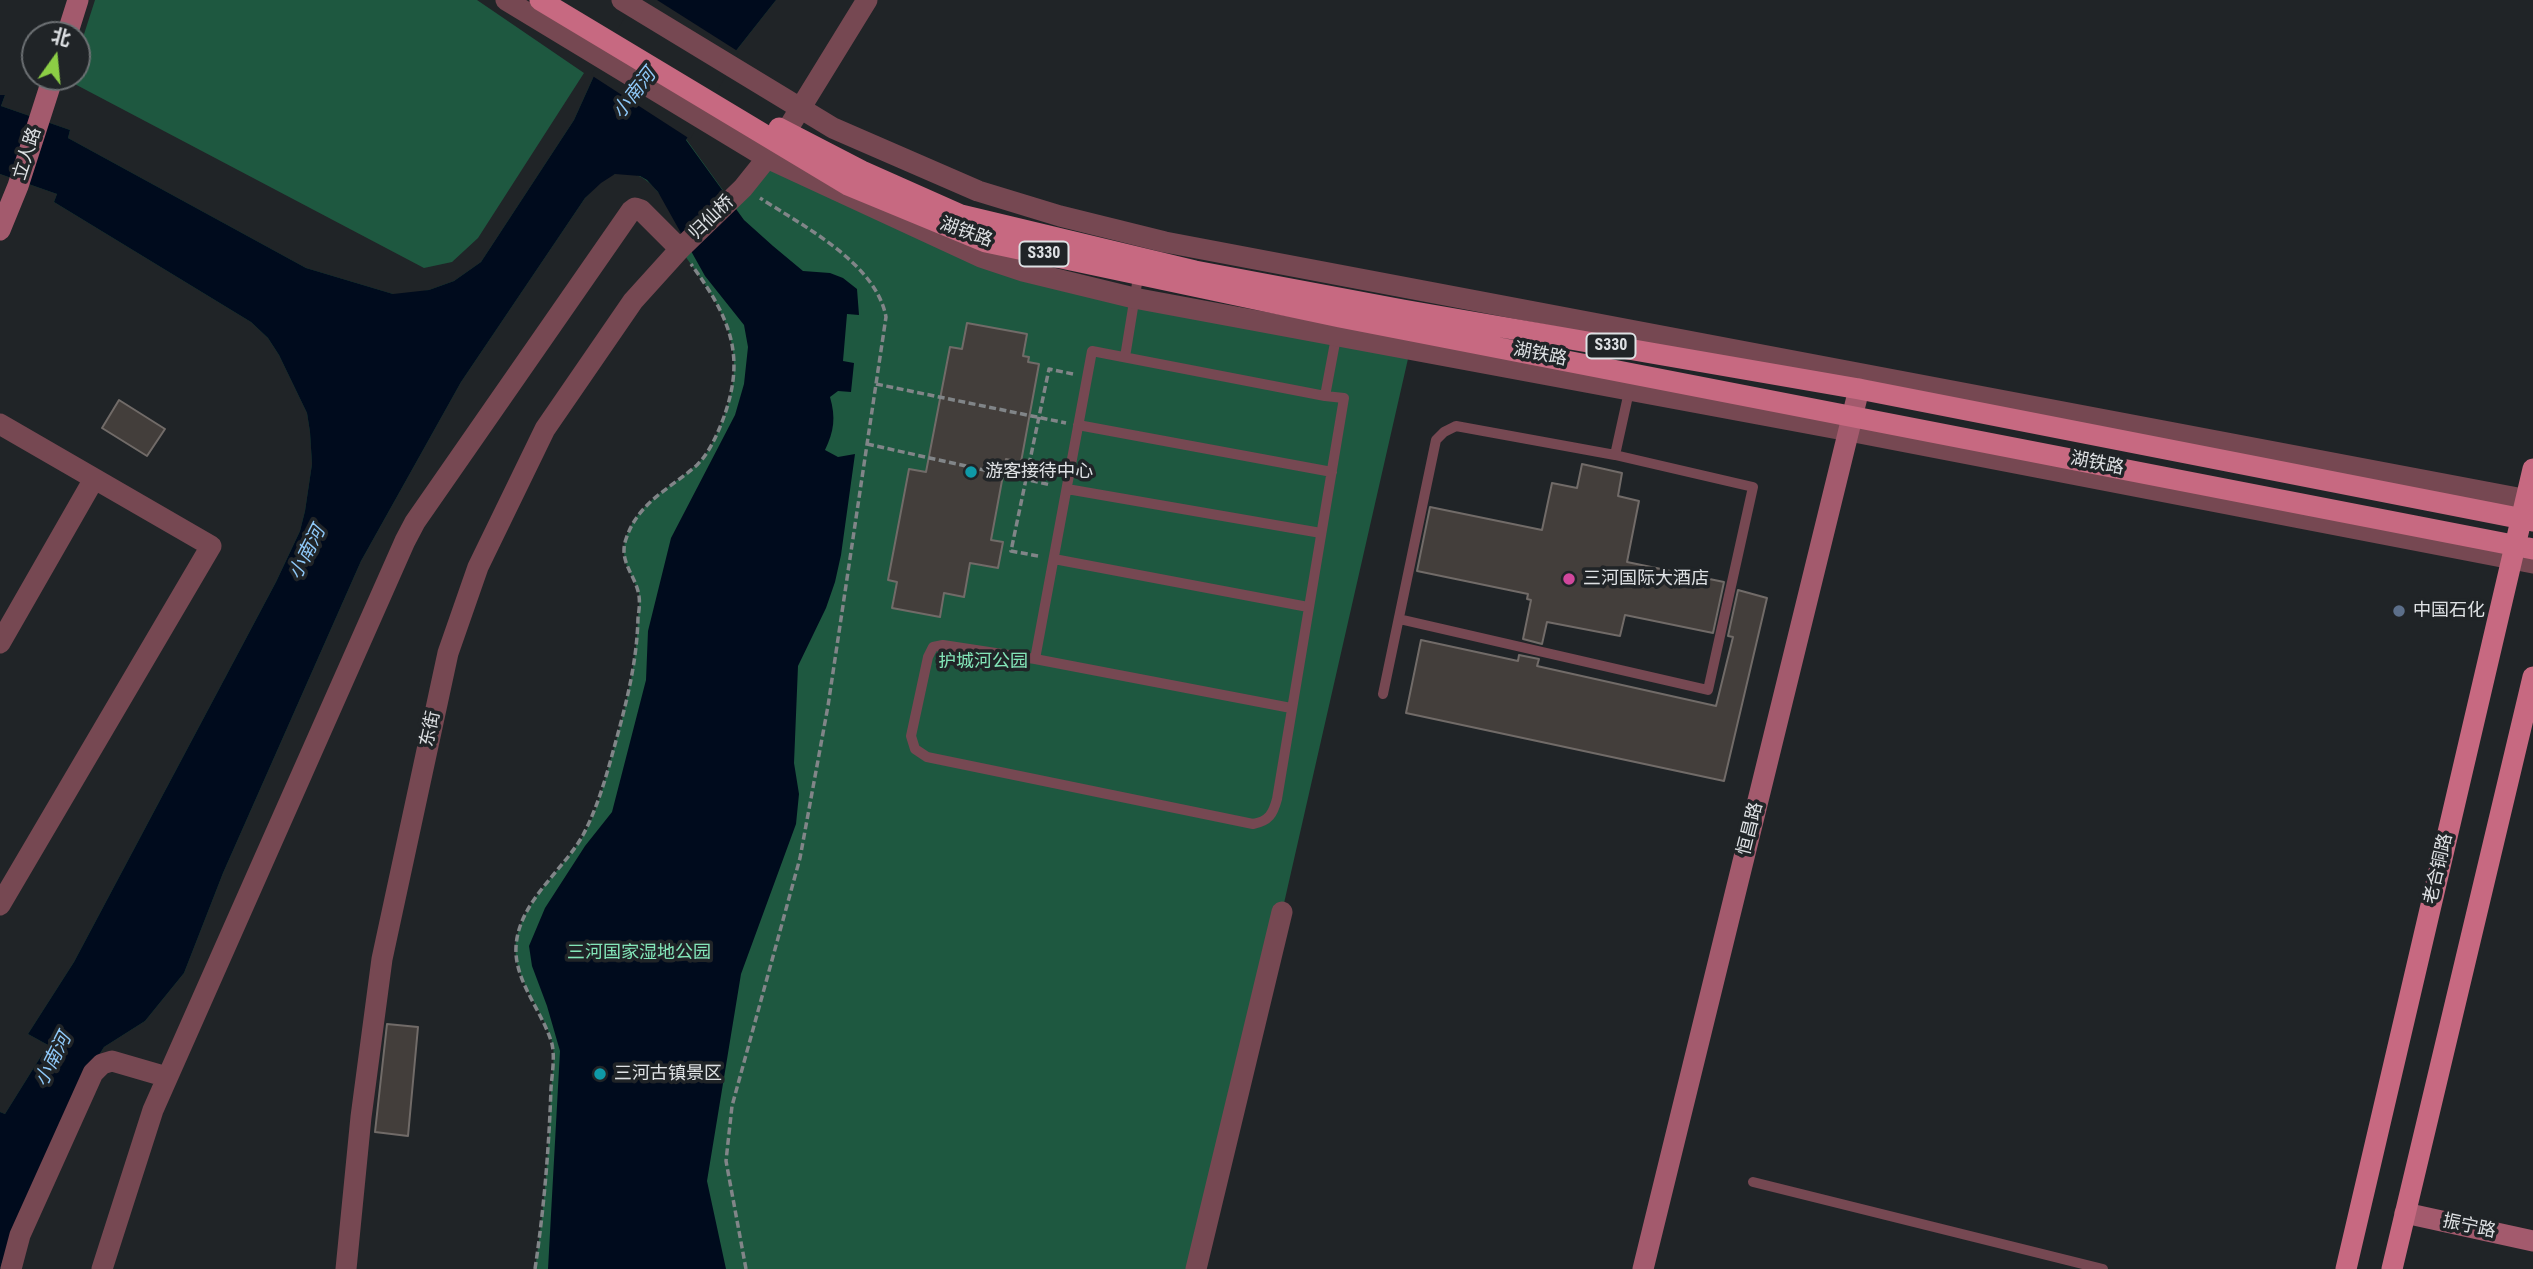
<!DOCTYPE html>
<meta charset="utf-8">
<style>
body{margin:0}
#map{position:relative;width:2533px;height:1269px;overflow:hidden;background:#202427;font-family:"Roboto Condensed","Noto Sans SC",sans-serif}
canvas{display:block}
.north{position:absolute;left:21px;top:21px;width:70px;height:70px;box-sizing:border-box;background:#202427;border:2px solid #6c7073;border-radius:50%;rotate:15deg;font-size:19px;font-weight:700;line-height:28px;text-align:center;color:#dee1e4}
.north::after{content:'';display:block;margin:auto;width:24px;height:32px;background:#8cce45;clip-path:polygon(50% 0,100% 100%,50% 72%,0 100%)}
</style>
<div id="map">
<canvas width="2533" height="1269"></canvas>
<div class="north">北</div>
</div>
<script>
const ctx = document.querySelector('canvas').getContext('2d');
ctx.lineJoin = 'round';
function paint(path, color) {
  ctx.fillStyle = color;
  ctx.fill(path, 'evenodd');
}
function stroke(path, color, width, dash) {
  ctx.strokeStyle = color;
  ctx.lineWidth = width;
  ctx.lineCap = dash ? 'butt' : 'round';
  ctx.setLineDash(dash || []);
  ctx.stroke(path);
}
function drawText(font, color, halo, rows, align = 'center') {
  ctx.font = font + ' "Roboto Condensed","Noto Sans SC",sans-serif';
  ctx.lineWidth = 7;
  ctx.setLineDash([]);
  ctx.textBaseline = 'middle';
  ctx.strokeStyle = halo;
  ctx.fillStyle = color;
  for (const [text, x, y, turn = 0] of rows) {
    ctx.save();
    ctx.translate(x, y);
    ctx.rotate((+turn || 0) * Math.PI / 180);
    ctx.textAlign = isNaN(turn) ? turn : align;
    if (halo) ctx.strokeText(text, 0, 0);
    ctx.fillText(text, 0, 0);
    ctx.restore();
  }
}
paint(new Path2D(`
 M95,0H477L584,73L478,238L452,262L424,268L69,81L71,77H77V56Z
 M776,0L731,57L686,139L730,200L767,158L981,257L1410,350L1282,912L1196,1269H535C544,1210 549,1150 551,1090C552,1077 555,1059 553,1046C546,1010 507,974 517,936C528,896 561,871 582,838C600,809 607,770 617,738C628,698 637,658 638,617C639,610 640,601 639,594C634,575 620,563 625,542C634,504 670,489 696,465C710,453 717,434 724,417C751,346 720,304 680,249L686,242C672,216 654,164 615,174C604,177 593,190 585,198L461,382L361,561L223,873L184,973L145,1021L104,1047L92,1066L10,1238L0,1269V1112L5,1114L48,1045L28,1034L74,962L276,582L300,531L305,511L312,464L310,432L307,413L279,355L268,338L251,322L54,202L57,194L0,174V95H5L1,106L70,130L68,138L306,268L393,294H410L429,290L454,281L481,262L574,120L593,78Z`), '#1e5840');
paint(new Path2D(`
 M639,0H776L731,57L686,140L744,220L773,246L803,271L830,273L843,278L857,289L859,315L847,314L843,361L854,363L851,392L838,391L830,397C836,418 834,431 825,450L838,457L855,454L841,555L835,582L826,608L798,666L794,763L799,794L796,824L741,974L707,1181L726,1269H548L560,1051L547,1006L532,966L529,946L545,908L585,846L612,812L646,680L648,631L671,538L735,415L744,384L748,347L744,325L705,276L658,192L647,180L640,176L615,174L601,183L585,198L461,382L361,561L223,873L184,973L145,1021L104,1047L92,1066L10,1238L0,1269V1112L5,1114L48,1045L28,1034L74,962L276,582L300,531L305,511L312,464L310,432L307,413L279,355L268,338L251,322L54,202L57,194L0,174V95H5L1,106L70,130L68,138L306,268L393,294L429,290L454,281L481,262L574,120L593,78Z`), '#000b1d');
paint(new Path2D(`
 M635,0H657L739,52L690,139L591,75Z`), '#202427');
const building = new Path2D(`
 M967,323L1027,334L1023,356L1029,357L1028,362L1039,364L1021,462L1006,459L991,540L1003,542L998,568L970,563L964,597L944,593L940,617L892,608L897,582L888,580L909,469L926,472L950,347L962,349Z
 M119,400L165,429L147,456L102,428Z
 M1582,464L1622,473L1618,496L1639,501L1627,562L1724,582L1713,633L1625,615L1620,636L1547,622L1542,644L1523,639L1531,600L1527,599L1528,594L1417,571L1430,507L1542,530L1552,483L1577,488Z
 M1738,590L1767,598L1724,781L1406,713L1421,640L1518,661L1519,655L1539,659L1537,666L1716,706L1733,637L1728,636Z
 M387,1024L418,1027L408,1136L375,1132Z`);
paint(building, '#433e3b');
stroke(building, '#716b68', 2);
stroke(new Path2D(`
 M876,384L1066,423
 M867,444L1051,485
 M1038,556L1011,551L1049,369L1073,374
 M535,1269C544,1209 549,1148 551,1088C552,1075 555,1057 552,1044C543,1012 514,981 516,947C518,902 564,870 583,835C599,805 608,770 617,737C628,697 637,659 638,618C639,611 640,603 639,596C636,575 618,562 626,539C638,502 670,489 697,465C709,453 716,437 722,422C747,357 731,319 691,264
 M746,1269L726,1161L732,1106L800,858L828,706L886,317C876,263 803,226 760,198`), '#818588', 3.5, [7, 3.5]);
stroke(new Path2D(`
 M1125,357L1139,271
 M1078,425L1332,472
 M1067,489L1321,533
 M1054,559L1308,607
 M1399,619L1708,690L1753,487L1615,455
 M1035,659L943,645L933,647L928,657L911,736L915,749L927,757L1253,824C1269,821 1273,814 1277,799L1344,398L1325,396
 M1383,694L1436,440L1444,432L1456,426L1615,455L1630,387
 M1291,708L1035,659L1092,351L1325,396L1337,332
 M1753,1182L2103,1269`), '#764852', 10);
stroke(new Path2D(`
 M506,0L767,158L981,257L1023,271L1134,298L1849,431L2533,563
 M622,0L833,128L978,191L1060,216L1165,242L2533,501
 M0,424L211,546L0,905
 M0,643L94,479
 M11,1269L20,1235L93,1073L102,1064L112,1061L167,1077
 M102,1269L153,1110L405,541L415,522L631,211L635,208L641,210L680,249
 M346,1269L361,1117L382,959L448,653L478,567L545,429L633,301L680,249L743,188L779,143L867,0
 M1196,1269L1282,912`), '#764852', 21);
stroke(new Path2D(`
 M67,35L78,0
 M0,230L18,186L53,77
 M2405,1213L2533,1241
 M1643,1269L1859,389`), '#a35a6d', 21);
stroke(new Path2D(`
 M540,0L848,185L986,242L1340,317L2533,549
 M779,128L862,171L961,215L1195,271L1403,310L1859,389L2533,521
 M2346,1269L2533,469
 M2392,1269L2533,677`), '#c76981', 21);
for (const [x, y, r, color] of [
 [971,472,7,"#0f9aa8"],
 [1569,579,7,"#d1479c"],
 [2399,611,7,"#5c6f8a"],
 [600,1074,7,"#0f9aa8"]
]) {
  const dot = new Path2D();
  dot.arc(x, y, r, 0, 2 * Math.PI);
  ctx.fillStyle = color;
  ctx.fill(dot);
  stroke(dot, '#202427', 2.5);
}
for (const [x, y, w] of [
 [1044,254,49],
 [1611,346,49]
]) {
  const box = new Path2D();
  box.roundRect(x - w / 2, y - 12.5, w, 25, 5);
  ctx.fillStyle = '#202427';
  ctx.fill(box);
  stroke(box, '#dee1e4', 2);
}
drawText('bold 16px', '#dee1e4', null, [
 ["S330",1044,254],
 ["S330",1611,346]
]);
drawText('18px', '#dee1e4', '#202427', [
 ["立人路",28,154,-72],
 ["归仙桥",712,218,-44],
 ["湖铁路",966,233,20],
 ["湖铁路",1540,355,11],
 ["湖铁路",2097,464,11],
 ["东街",431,729,-78],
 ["恒昌路",1751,829,-76],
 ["老合铜路",2439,869,-77],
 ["振宁路",2469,1227,12]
]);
drawText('18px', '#dee1e4', '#202427', [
 ["游客接待中心",985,472],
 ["三河国际大酒店",1583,579],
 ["中国石化",2413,611],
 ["三河古镇景区",614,1074]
], 'left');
drawText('18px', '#83e5b8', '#202427', [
 ["护城河公园",983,662],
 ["三河国家湿地公园",639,953]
]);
drawText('italic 19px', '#8fc9f9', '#202427', [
 ["小南河",635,94,-52],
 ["小南河",308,553,-63],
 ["小南河",54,1060,-63]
]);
</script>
